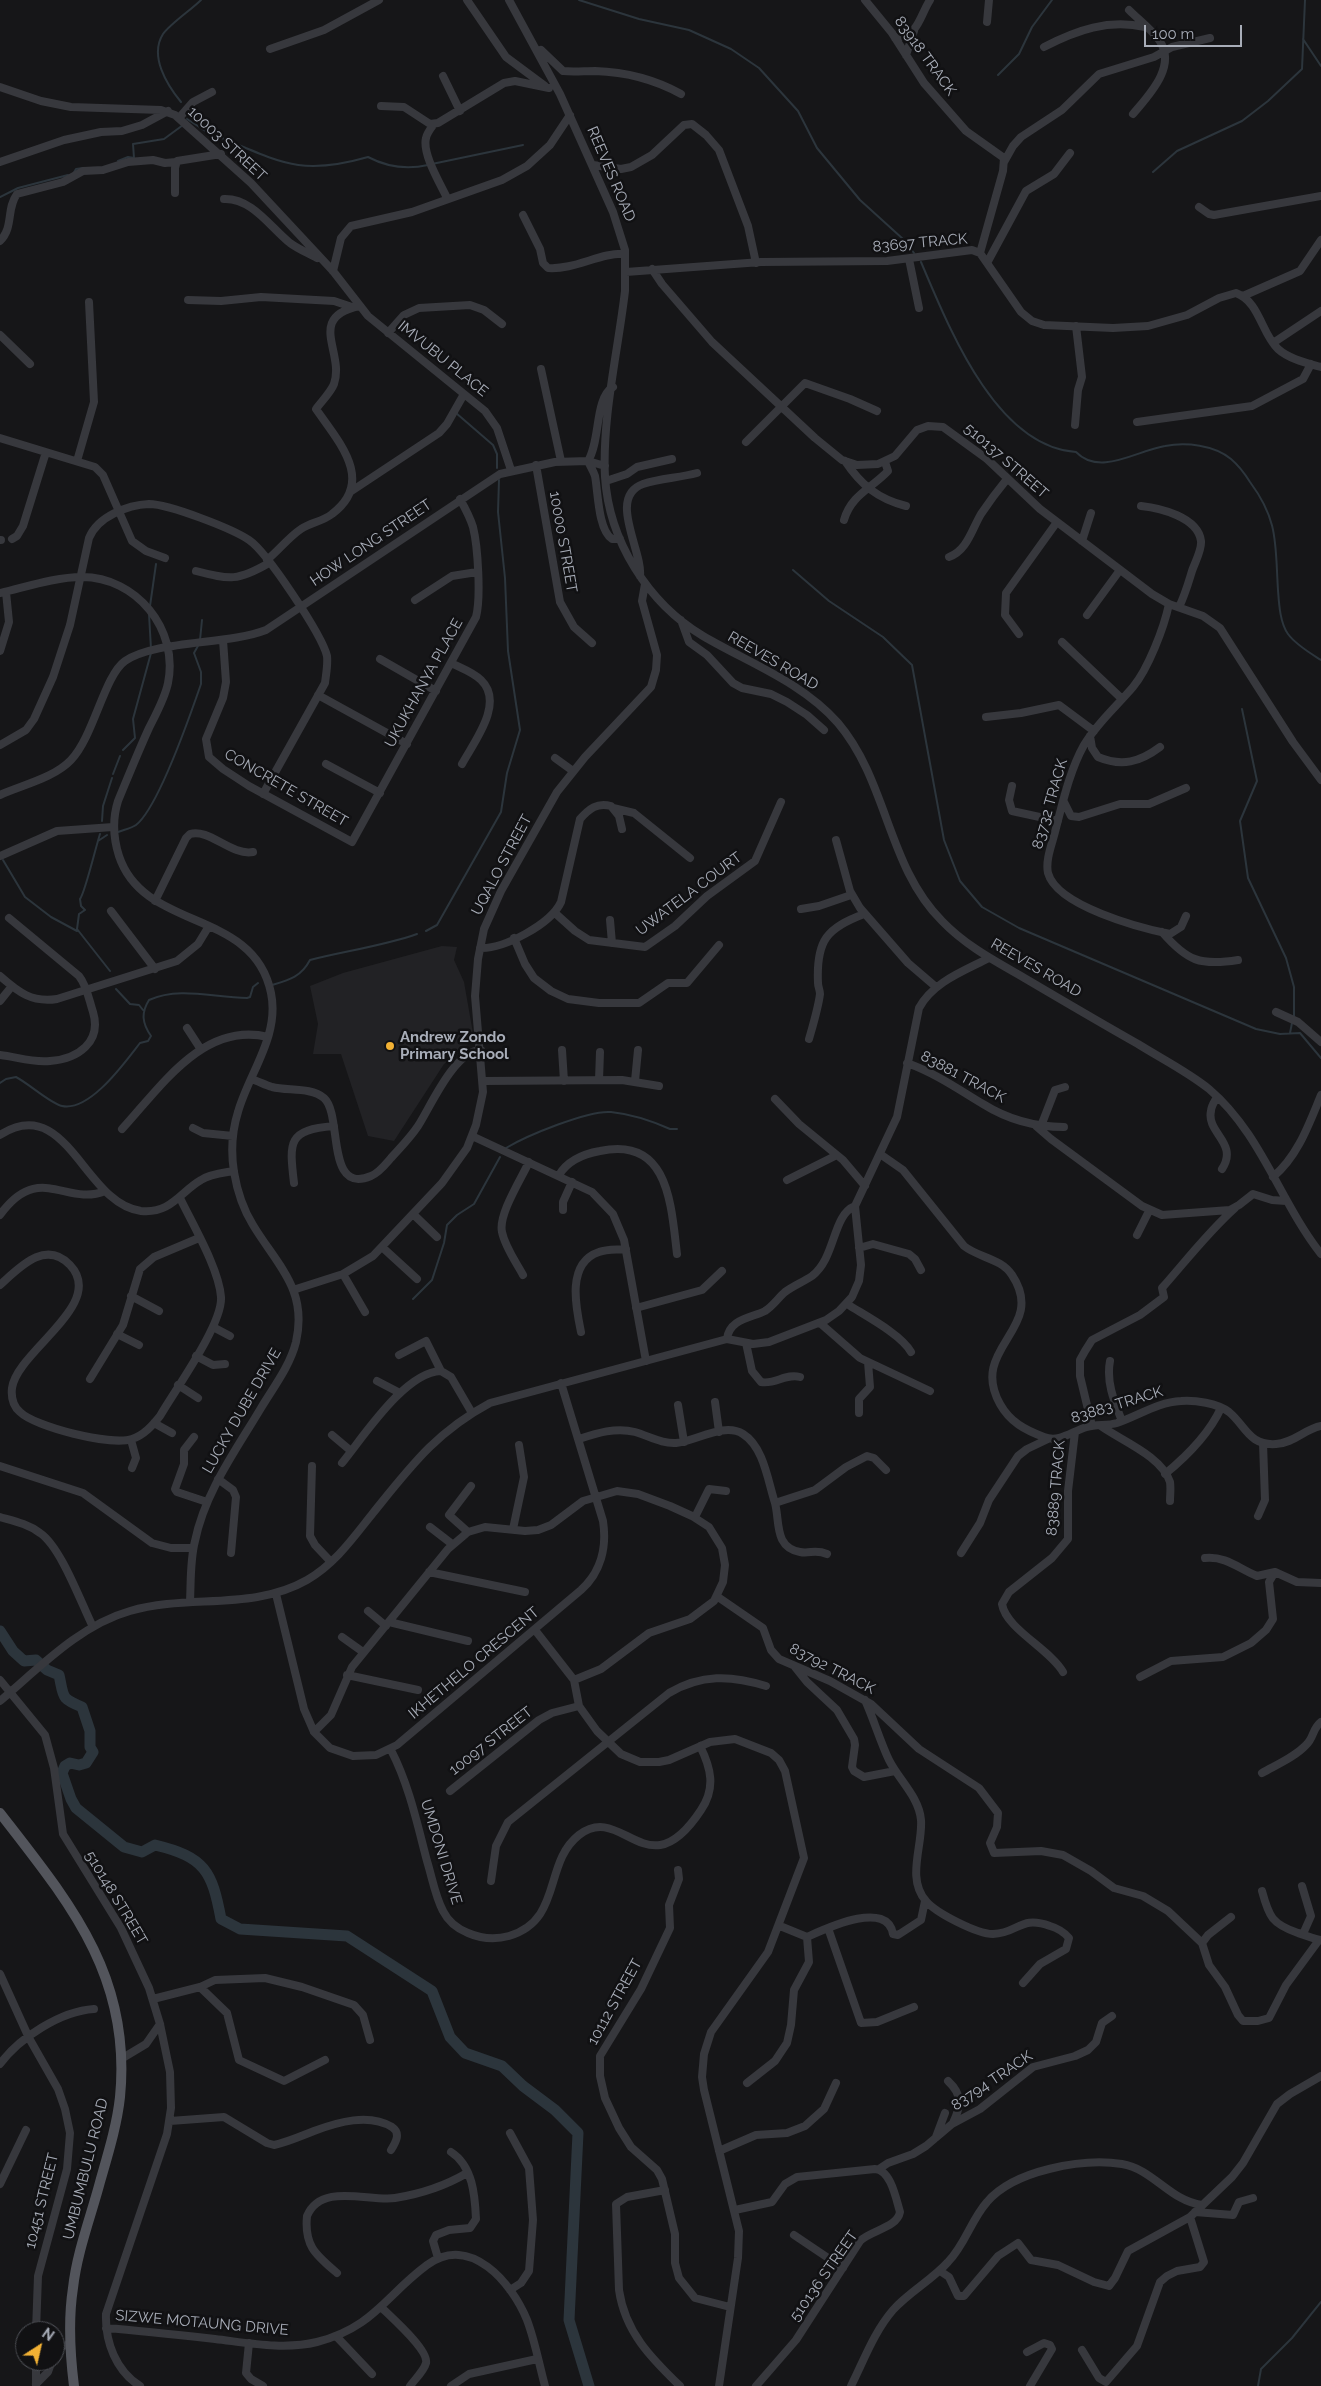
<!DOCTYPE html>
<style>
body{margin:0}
#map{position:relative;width:1321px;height:2386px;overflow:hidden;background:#161618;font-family:Raleway,sans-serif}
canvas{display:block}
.north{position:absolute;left:15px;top:2321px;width:50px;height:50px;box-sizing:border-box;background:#111113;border:1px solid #4d4f55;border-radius:50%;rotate:35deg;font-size:14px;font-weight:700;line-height:20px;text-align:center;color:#a8adb8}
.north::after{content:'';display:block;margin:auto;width:18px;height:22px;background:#f2b134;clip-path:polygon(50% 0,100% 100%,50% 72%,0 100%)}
.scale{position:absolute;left:1144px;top:25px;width:98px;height:22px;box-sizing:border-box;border:2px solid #a8adb8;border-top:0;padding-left:6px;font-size:15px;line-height:18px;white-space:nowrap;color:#a8adb8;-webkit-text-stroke:4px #111113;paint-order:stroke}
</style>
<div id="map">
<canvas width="1321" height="2386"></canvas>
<div class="north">N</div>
<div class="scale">100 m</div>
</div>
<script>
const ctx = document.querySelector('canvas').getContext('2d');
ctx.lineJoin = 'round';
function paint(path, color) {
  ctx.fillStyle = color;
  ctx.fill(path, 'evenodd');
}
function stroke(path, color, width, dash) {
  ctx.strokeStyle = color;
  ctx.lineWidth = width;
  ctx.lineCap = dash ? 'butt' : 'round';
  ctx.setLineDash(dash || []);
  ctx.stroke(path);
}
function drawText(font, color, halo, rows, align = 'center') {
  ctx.font = font + ' Raleway,sans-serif';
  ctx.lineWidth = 5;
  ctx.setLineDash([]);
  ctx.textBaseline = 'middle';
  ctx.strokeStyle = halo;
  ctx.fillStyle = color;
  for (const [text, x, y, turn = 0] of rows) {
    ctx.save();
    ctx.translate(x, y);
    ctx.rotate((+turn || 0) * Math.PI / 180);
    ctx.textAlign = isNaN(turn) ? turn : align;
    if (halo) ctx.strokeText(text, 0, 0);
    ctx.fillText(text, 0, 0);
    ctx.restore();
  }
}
paint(new Path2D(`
 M442,946L457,947L454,960L464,982L474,1039L444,1064L394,1141L368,1136L341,1054H313L318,1024L310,986L343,973Z`), '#222225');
stroke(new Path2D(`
 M579,0L639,19L689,30L731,49L759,68L798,111L817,148L860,200L903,239L914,253
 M1303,39L1321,66
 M998,75L1019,54L1032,27L1052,0
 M181,102C167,85 149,56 163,34C171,23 191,10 201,0
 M187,119L210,134
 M216,137L222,138C282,163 302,176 368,157C387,167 406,170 428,165
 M118,161L128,157L134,158L133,144L164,139L183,125
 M432,164L523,145
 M1153,172L1177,151L1242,121L1268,101L1302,69L1305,0
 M73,174L76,169L83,168
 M0,197L18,188L68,175
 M921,262C948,325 995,447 1076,452C1100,477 1138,450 1165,446C1186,442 1214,445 1231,459C1238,465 1245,474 1250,482C1279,521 1275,544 1278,590C1279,604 1280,623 1288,634C1296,645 1310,653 1321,660
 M456,413L493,445L497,454V468
 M793,570L829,601L883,637L912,665L944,840L960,881L982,907L1019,928L1256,1029L1280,1034L1300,1033L1321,1058
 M150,606L156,564
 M149,614L151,649
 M200,640L202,620
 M1242,709L1257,781L1240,821L1248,878L1286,958L1294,987V1016
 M123,750L135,738L133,719L151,653
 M113,774L120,756
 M102,821L103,806L112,778
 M118,832C123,830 132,828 136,825C158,808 191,713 201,684V672L194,653L199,644
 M100,834C96,846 85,893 80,899L81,906L85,910L79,914L77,929L110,971
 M98,841L107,835
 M3,860L25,897L51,917L77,931
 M426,931L437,925L501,812L507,773L520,730L508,651L505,578L498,512L499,480
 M272,985C289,980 301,977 310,960C345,951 383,946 417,934
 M116,989L130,1004L139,1005L143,1010
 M1290,1033L1292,1023
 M0,1083L6,1079L16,1077C28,1083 51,1104 62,1106C90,1112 125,1062 140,1043L148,1041L151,1036C142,1023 141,1013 149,1000C180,986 214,998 247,998L250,997L253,987L258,983
 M506,1148C526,1136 588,1110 611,1112C630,1114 652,1121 670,1129H677
 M413,1299L432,1280L444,1243L447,1225L457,1215L474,1204L500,1157
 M1258,2386L1261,2369L1292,2338L1321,2302`), '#2c353c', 2);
stroke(new Path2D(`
 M0,1631L13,1651L24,1661L36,1660L47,1670L59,1675C64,1697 60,1698 82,1707L90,1731V1747L93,1752L86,1763L79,1765L70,1763L65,1766L62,1773L71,1799L76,1808L124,1847L142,1852L155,1845C205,1857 212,1871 221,1919L240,1929L347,1936L432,1991L450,2037L465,2053L502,2066L523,2086L555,2110L578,2133L569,2320L589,2386`), '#2c353c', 11);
stroke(new Path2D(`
 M467,0L506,57L545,86
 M509,0L560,94L613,212L625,250V291C618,351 602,417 605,477C609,541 648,603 703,636C749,663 802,682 838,723C888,782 887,866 942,921C965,945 993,960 1021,976C1060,999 1099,1022 1138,1044C1162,1059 1188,1072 1209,1089C1261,1133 1280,1202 1321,1254
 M865,0L892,33L924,83L966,131L1004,158L1003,171L980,253
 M1129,10C1139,20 1151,29 1159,40C1178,66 1148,96 1133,114
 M987,22L989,0
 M895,38C919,36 919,17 930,0
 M1044,47C1077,30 1108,19 1145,27
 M270,49L324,30L379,0
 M541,50L563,71C573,72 584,71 595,71C626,72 654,79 681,94
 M906,55L914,31
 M443,76L460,111
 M0,87L41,101L71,107L161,110L175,115L251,183L333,271L368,316L485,411L497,428L511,470
 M381,106L404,107L430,124L438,123L504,83L515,81L549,88
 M179,118L193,102L212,92
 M434,124C431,128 427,133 426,138C422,154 440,183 447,198
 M0,162L64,140L101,132L122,131L142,125L168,111
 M1004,162L1013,146L1021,137L1062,110L1099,74L1154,57L1172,47L1210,38
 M593,165L621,169L631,167L652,155L684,125L692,124L706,135L719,150L748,226L756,263
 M175,193V168L177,161L221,154
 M224,199C252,198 270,227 290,243C298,249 308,253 317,258
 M1199,207L1209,214L1214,215L1321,196
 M523,215L540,249L543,263L548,268C575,270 601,252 625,254
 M0,241C14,227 6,209 17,194L63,182L83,171L103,170L128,162L153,160L165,163L176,162
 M909,259L919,308
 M987,263L1026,191L1054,174L1070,153
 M652,269L662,284L712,342L815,438L842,460L857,465L878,464L895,456L917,430L928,426L943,427L987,459L1040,509L1152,594L1169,604L1203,616L1220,628L1293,742L1321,780
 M333,271L341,238L351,226L412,212L502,180L527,166L550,145L570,115
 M626,272L761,262L887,261L972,250L980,253L1021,312L1032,321L1044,325L1113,328L1148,326L1187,315L1219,298L1236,293C1260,302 1261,333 1278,349C1289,359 1307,363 1321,367
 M1243,296L1300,271L1321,240
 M188,300L221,301L261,297L334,301L352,307
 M388,333L404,315L419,308L470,305L484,310L502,324
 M0,335L30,364
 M1273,343L1321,311
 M541,369L561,461
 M1137,422L1252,406L1303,379L1311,364
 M1075,425L1078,390L1082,377L1076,326
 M0,438L95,467L103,475L132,541L146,551L165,558
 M746,442L805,383L850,399L877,411
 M77,461L94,402L89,302
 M588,461C590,466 593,470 595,476C598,491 598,530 612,539H620
 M588,461C601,440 594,399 613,387
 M845,461C861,485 878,499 906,506
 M536,465L560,602L574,627L592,643
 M606,481L627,474L637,467L672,459
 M350,492L439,433L447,424L464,394
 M1141,506C1160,508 1198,517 1201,541C1202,550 1195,562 1192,571C1188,584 1185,595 1179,607
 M844,520C851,495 872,488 888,471L885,462
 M12,539L17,536L23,526L46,452
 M0,540H1
 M1082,541L1091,513
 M949,557C967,551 972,529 981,514C989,502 998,490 1007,479
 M267,560C279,550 289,537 301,529C311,522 322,522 332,514C376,481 338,441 316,409C321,402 331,392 334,384C345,352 306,318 359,306
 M196,571C230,580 238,581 269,563
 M640,576C643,551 607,497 643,484C660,478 679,478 697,473
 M0,593C26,587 55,577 82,577C136,577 179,629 168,683C165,698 156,714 149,728C138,752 128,777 118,801C112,820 113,837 119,856C144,932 254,908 271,993C280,1036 249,1073 238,1112C232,1131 231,1153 234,1172C237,1190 243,1209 253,1225C277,1265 308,1289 296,1342C290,1366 273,1388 261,1408C236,1450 205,1492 195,1541C190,1560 191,1581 190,1601
 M415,600L452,576L477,572
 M1169,604C1164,628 1148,669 1133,687C1116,707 1097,723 1084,745C1070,770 1063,801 1056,828C1053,842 1045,859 1048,873C1057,906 1140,928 1170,934L1181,927L1186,916
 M1087,615L1120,570
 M681,620L689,642L707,655L733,683L742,688L771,694L787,702L807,715L824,730
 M1019,634L1005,615L1006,593L1057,522
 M223,640L226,682L223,698L206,739L209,757L223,769L249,786L352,842L476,617C481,598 478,547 473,527C470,517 465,508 460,499
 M1062,642L1121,698
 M0,651L9,622L6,592
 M380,659L436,691
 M451,663C461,668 473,672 481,680C505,703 474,742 462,764
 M318,695L407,744
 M986,717L1021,713L1059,705L1094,731
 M1090,736L1092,748L1098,757C1122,767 1140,762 1160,747
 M0,745L26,730L34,719L53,677L70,625L89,538C98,516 128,505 149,504C169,504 233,529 249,540C267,552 322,635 327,656C328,665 326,674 325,683L263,794
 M555,758L573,771
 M326,764L380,793
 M1012,786L1009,800L1012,811L1058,821
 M0,795C22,785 54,778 71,760C94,736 104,676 125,661C156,640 227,645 266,630L500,474L555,462L588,461L605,466
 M1064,802L1071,816L1079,817L1120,804H1149L1186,788
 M613,808L634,813L690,858
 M836,840L850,891L860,908L908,963L936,987
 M0,856L57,831L113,827
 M155,901L186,838L190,834C209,828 231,856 253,852
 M801,909L819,906L851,895
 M111,911L155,969
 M555,913L575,931L589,940L645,947L675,926L707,896L755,861L781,802
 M610,920L612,943
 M1162,932C1187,961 1200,966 1238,960
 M514,938L525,964L534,978L551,991L568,999L599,1003H639L668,983H687L719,945
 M480,948C504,949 551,924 561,902L580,819C589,809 597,802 611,806L619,816L622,829
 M0,976C18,992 32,1003 57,999L177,961L198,944L209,926
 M0,1001L12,986
 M1276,1012L1298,1022L1321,1042
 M187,1028L200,1048
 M809,1039C813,1025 818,1009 820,994C820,990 818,987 818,983C816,940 827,928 864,914
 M562,1050L564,1081
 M0,1055C17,1057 33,1063 50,1061C78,1059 102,1042 93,1012C89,1000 87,986 79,976L9,918
 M907,1063C935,1073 958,1089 983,1104C1007,1119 1036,1127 1064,1127
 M251,1079C258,1081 265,1085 272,1087C288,1091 311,1087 324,1098C343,1115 325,1195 371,1176C379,1173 385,1165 391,1158C400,1148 410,1138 418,1126C431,1106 454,1051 481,1050
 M599,1080L600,1052
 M484,1081L622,1080L659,1086
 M635,1081L638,1050
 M1217,1097C1215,1101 1211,1106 1211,1111C1206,1133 1239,1143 1222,1169
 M775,1099L799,1124L843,1160L865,1186
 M1036,1126L1051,1139L1142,1206L1162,1215L1230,1210L1239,1205L1253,1194L1272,1200L1286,1201
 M1041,1126L1055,1090L1065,1087
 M193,1128L203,1133L233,1136
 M122,1129C160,1088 203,1021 268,1037
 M0,1135C67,1092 84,1204 141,1211C171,1214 180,1192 201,1180C210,1174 223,1173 234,1171
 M472,1136L592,1192L613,1214L624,1240L646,1361
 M880,1154L903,1170L964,1246C979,1258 1001,1258 1012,1275C1048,1329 968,1347 1000,1404C1010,1422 1025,1430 1044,1437C1060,1443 1072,1431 1087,1427C1096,1424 1107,1426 1117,1423C1138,1416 1158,1402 1181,1401C1195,1400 1217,1403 1229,1412C1246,1426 1249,1446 1276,1444C1294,1443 1305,1429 1321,1426
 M559,1175C568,1160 583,1154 600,1151C669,1136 671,1205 677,1254
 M1273,1177C1298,1156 1309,1124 1321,1095
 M787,1180L835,1156
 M294,1183C289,1141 288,1130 334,1126
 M563,1210V1202L572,1182
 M413,1214L437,1237
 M0,1215C39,1161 66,1207 105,1191
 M1137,1235L1149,1211
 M382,1247L417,1279
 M859,1248L873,1244L909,1254L915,1259L921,1270
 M343,1274L365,1312
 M523,1275C516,1262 505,1247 502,1232C498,1215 521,1179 529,1162
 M0,1285C19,1268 45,1239 70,1265C107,1304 17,1351 12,1388C11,1397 13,1406 20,1412C35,1427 111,1446 132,1439C144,1435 152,1426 160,1416C175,1390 223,1324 221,1297C219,1269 193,1225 180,1198
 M293,1290L343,1274L373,1256L442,1183L467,1148L476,1125L483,1092L475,996L478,959L484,929L501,891L557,792L585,757L651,687L656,670L657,655L642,601L645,584
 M131,1296L159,1311
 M847,1304C864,1315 901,1334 911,1352
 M636,1308L702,1290L722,1271
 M820,1323L860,1358L930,1391
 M213,1327L230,1336
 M581,1332C576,1308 566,1263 599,1252C607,1249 617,1250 626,1249
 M117,1334L139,1345
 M727,1339C729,1319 751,1318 765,1311C773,1306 778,1298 785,1292C793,1286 803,1282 812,1276C836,1258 832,1215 855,1206
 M746,1343L752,1371L761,1382C775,1385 786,1373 800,1377
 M399,1355L426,1341L441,1371
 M196,1356L213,1365L225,1364
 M1110,1361C1106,1382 1114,1401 1122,1421
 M90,1379L123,1325L140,1269L154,1257L199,1238
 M377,1381L400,1393
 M178,1385L198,1398
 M715,1402L719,1432
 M678,1405L684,1442
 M859,1413V1399L870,1387L868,1362
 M154,1423L172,1433
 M1092,1426L1080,1376V1360L1085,1351L1092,1340L1140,1315L1164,1297L1162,1288C1186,1261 1208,1232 1235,1208
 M1101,1426C1120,1440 1162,1456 1170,1482C1171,1488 1170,1495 1170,1501
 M332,1435L351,1451
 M194,1437L184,1450V1464L175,1489L177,1492L207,1502
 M579,1439C597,1433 616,1427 635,1432C649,1436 662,1444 676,1443C697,1441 724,1422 743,1434C764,1447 768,1482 775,1503L815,1490L846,1467L867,1456L874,1458L886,1470
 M131,1440L136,1458L132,1468
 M342,1463C364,1436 405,1372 441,1371L451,1377L472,1413
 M0,1466L83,1493L152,1543L171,1548H193
 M312,1466L310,1536L315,1545L331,1562
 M1165,1474C1187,1456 1209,1434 1221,1408
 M218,1479L233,1490L236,1497L231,1553
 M775,1503C780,1522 774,1547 800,1552C810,1554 815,1549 827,1554
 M1258,1516L1265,1500L1263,1443
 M0,1517C14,1521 28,1524 40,1533C61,1547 81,1603 93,1627
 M695,1517L709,1489L726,1491
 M430,1527L452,1544
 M513,1529L524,1477L519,1445
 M468,1532L449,1515L471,1486
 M961,1553L980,1523L989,1500L1018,1456L1027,1449L1048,1439
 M1205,1558C1226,1556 1238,1568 1257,1576L1275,1572
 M429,1572L525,1592
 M276,1594L304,1709L314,1732L330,1748L353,1756L376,1755L397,1745L581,1590C601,1572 607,1547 603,1521L561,1383
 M718,1597L763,1628L771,1650L779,1659L830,1681L871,1704L919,1749L979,1788L998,1813L997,1827L990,1843L994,1853L1041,1851L1063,1855L1091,1871L1114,1888L1143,1896L1168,1911L1202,1943L1209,1965L1225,1987L1238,2015L1243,2021H1258L1269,2018L1286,1985L1319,1940
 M368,1611L386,1626
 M389,1622L468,1641
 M535,1630L574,1680L579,1706L597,1731L621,1754L640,1762H659L669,1760L710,1742L735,1739L771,1753L779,1760L785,1771L804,1858L768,1952L711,2032L704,2054L702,2077L704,2090L739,2231L738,2258L719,2386
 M342,1637L363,1652
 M795,1667L807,1682L837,1710L854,1739L855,1745L852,1767L854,1771L864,1777L895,1771
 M1063,1672C1050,1649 1006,1629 1002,1604L1009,1592L1052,1558L1068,1539V1491L1075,1432
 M347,1675L418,1690
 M1140,1677L1171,1661L1223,1657L1251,1643L1266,1630L1273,1619L1269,1582L1275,1572L1297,1582L1321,1583
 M0,1680L45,1735L54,1768L63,1834L121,1928L149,1988L160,2024L170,2072L171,2108L167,2134L106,2314C105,2342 116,2371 140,2386
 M865,1700C874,1720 880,1741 889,1760C899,1780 919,1797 921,1820C923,1845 906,1879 926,1901C936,1913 977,1934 993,1934C1019,1933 1020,1915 1050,1926C1057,1928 1064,1932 1069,1938L1066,1949L1040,1964L1023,1983
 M0,1701C39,1668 80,1625 130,1611C188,1594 253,1611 307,1580C335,1564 353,1538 373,1513C411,1466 436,1432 490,1403L727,1339L753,1344L769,1342L826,1320L839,1311L852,1297L859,1281L861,1265L855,1206L897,1117L919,1008C933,982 964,971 989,958
 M314,1732L331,1715L352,1667L448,1549L468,1532L485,1527L525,1531L538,1530L551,1525L583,1501L617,1491L638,1494L670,1506L692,1516L709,1527L722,1548L725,1565L723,1582L714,1601L690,1619L649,1633L601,1669L574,1680
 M391,1750C409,1785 417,1823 427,1861C432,1877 435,1896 443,1911C448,1921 458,1929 468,1933C482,1939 495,1940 509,1936C563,1920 543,1863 579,1835C623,1801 647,1892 701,1810C716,1788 711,1768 700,1746
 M1262,1773C1276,1765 1295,1757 1306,1745C1314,1738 1312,1729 1321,1722
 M450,1791L539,1720L552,1713L579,1706
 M678,1870L679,1879L669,1905L670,1928L641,1989L600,2056V2076L605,2098L619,2128L631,2147L657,2170L662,2179L675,2234V2263L679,2278L695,2298L730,2307
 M491,1881L496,1846L508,1822L669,1693C701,1674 731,1675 766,1686
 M1302,1886L1311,1916L1303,1934
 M1262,1891C1269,1917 1272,1924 1298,1933C1306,1935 1313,1939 1321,1940
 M828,1928L861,2023L877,2022L914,2007
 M807,1937C825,1929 887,1899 893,1934L898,1935L921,1920L925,1901
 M1202,1943L1208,1935L1231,1917
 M0,1974L29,2038L58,2089L65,2109L70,2133L67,2169L38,2276L36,2331
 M200,1987L227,2013L239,2060L284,2081L325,2060
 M153,1999L200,1987L215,1980L265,1978L302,1987L354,2005L363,2015L370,2040
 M121,2059L146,2044L160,2024
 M0,2064C19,2038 61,2011 94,2009
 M948,2081C963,2095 961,2106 953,2123
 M747,2083L775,2061L787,2043L791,2025L794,1990L809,1962L807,1937L780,1926
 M170,2121L224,2117L267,2143L274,2145C288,2142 301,2136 314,2131C338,2122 369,2113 392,2127C401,2133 396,2142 391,2150
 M936,2137L945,2113
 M719,2151L756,2135L787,2133L805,2126L824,2109L836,2083
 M879,2169L888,2163L913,2154L926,2146L952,2124L980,2109L1033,2067L1075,2056L1088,2050L1096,2042L1102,2023L1112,2016
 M0,2184L26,2130
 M665,2190L627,2197L616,2204L619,2290C625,2332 651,2358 680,2386
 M735,2210L772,2202L785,2184L797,2177L875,2169C891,2170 896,2199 900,2212C897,2228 871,2230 860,2241L796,2340L756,2386
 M1195,2212L1233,2215L1239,2202L1253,2198
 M794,2235L843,2268
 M438,2258L433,2241L436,2235L449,2230L470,2228L476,2219C475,2196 473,2166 451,2152
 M940,2271L949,2277L958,2296H964L998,2256L1018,2243L1031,2260L1058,2265L1094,2282L1109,2286L1115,2278L1128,2251L1190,2217L1232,2177L1243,2163L1277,2104L1290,2094L1321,2076
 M337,2273C316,2255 304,2246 307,2216C321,2182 369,2202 395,2198C420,2194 445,2186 467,2173
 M510,2290L521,2283L529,2271L533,2220L529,2168L510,2133
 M382,2308C391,2317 429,2350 426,2363C424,2371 415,2379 410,2386
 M106,2328C143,2331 179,2335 215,2339C249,2343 284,2350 317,2342C374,2327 385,2296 427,2265C470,2233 512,2283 527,2320C535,2341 539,2364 545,2386
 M336,2336L372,2374
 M249,2343L246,2373L251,2379L263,2386
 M1082,2350L1099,2378L1106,2382L1137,2346L1160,2282L1167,2276L1177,2271L1200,2267L1204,2262L1190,2217
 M55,2351L59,2347L71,2344
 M1027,2352L1044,2343L1050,2345L1052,2349L1030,2386
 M36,2361V2386
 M36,2384L48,2372L52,2361
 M451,2386L469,2374L537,2359
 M851,2386C864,2360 874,2332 893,2310C909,2292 932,2280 948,2262C965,2245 971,2220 987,2202C1014,2170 1083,2158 1122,2164C1153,2169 1170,2201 1202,2205`), '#37383d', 8);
stroke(new Path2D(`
 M0,1813C69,1902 132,1976 120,2097C117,2125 108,2154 100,2182C91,2216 77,2252 73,2288C68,2320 70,2354 74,2386`), '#53555c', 10);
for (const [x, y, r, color] of [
 [390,1046,5,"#f2b134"]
]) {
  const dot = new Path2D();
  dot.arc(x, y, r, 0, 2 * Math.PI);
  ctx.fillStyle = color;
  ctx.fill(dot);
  stroke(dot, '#111113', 2);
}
drawText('15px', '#a8adb8', '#111113', [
 ["83918 TRACK",925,56,54],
 ["10003 STREET",227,144,43],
 ["REEVES ROAD",611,174,67],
 ["83697 TRACK",920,243,-5],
 ["IMVUBU PLACE",443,359,39],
 ["510137 STREET",1006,461,41],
 ["10000 STREET",563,542,80],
 ["HOW LONG STREET",371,543,-34],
 ["REEVES ROAD",773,661,30],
 ["UKUKHANYA PLACE",424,683,-61],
 ["CONCRETE STREET",286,788,30],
 ["83732 TRACK",1050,804,-74],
 ["UQALO STREET",502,865,-62],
 ["UWATELA COURT",689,894,-37],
 ["REEVES ROAD",1036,968,30],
 ["83881 TRACK",963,1077,28],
 ["83883 TRACK",1117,1405,-17],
 ["LUCKY DUBE DRIVE",242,1411,-60],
 ["83889 TRACK",1056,1488,-85],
 ["IKHETHELO CRESCENT",474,1663,-40],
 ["83792 TRACK",832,1669,27],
 ["10097 STREET",491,1741,-38],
 ["UMDONI DRIVE",441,1852,73],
 ["510148 STREET",116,1898,59],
 ["10112 STREET",615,2002,-61],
 ["83794 TRACK",992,2081,-34],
 ["UMBUMBULU ROAD",86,2169,-76],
 ["10451 STREET",42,2201,-76],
 ["510136 STREET",824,2276,-55],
 ["SIZWE MOTAUNG DRIVE",202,2323,5]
]);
drawText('bold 15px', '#a8adb8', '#111113', [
 ["Andrew Zondo",400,1037],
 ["Primary School",400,1054]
], 'left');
</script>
